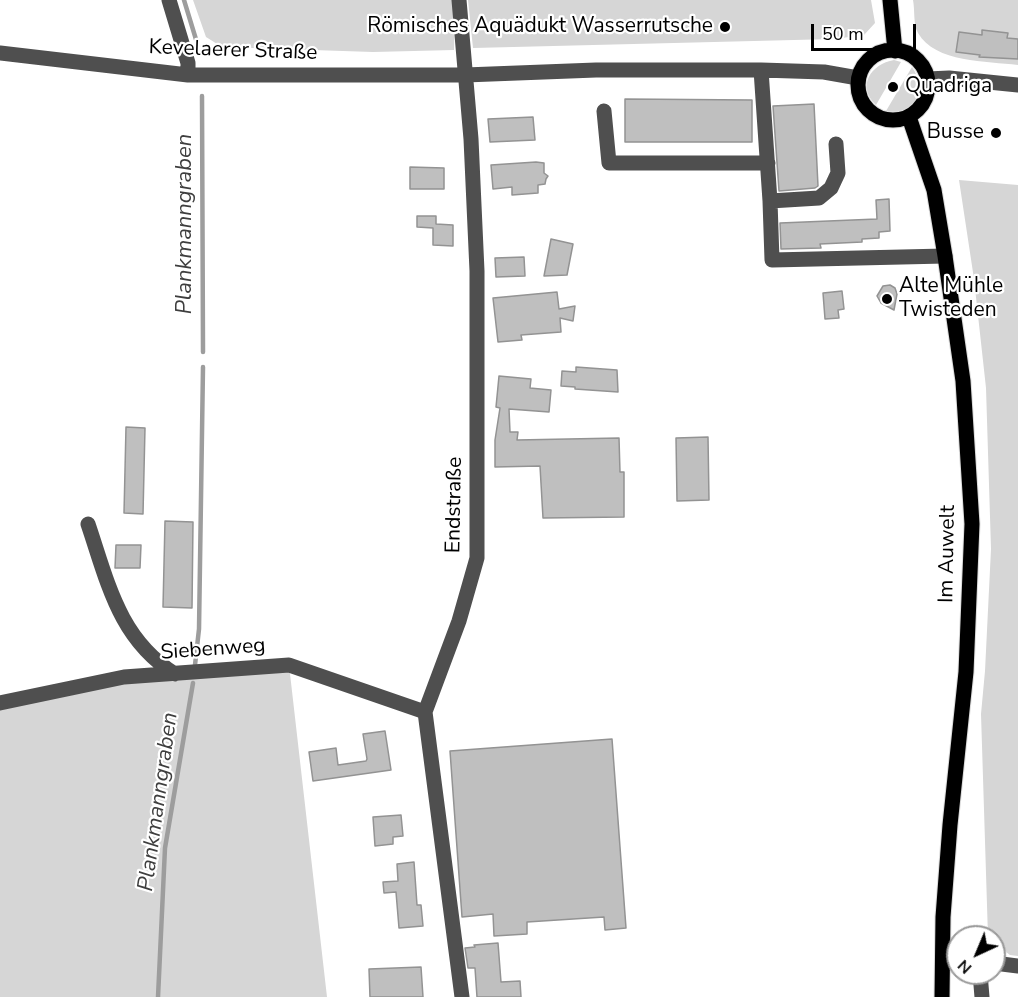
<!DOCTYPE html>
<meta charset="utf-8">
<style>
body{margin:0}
#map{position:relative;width:1018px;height:997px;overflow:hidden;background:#fff;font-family:"Nunito Sans",sans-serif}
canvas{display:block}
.north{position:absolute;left:946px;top:925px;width:60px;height:60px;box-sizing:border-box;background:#fff;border:2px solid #999;border-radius:50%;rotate:224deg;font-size:16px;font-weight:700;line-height:24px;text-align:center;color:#000}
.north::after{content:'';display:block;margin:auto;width:21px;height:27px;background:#000;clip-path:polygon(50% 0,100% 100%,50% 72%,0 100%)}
.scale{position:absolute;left:811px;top:24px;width:105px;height:27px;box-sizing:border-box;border:3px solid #000;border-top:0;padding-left:8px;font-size:18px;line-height:21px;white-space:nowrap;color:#000;-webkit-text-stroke:4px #fff;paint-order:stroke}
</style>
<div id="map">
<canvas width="1018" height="997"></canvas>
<div class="north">N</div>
<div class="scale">50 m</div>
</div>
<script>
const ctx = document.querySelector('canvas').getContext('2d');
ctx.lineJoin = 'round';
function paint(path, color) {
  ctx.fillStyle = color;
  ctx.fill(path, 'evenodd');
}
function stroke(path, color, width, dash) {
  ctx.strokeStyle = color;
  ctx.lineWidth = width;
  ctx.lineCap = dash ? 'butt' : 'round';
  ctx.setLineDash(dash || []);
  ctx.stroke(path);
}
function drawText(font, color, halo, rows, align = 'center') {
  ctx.font = font + ' "Nunito Sans",sans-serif';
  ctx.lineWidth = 4.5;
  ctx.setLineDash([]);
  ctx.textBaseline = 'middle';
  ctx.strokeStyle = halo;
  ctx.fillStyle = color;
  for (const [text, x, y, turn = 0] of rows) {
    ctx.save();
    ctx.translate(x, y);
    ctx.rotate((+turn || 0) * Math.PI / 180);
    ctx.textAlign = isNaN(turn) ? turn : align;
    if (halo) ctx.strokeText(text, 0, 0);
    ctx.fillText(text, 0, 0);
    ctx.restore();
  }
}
paint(new Path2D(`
 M193,0H455L454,50L373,52L222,47L206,37Z
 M468,0H871L875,23L864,35L834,39L473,48Z
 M913,0H1018V65C987,61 935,63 918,33C913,24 915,10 913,0Z
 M894,60L901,62L876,105C856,86 871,64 894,60Z
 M912,67C928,89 915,117 886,111Z
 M959,180L1018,185V956L1010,955L994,943V937H988L981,714L985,671L991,549L986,388L974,279Z
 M289,665L327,997H0V703L124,677Z`), '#d6d6d6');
stroke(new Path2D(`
 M184,0L198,46
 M202,96L203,352
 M195,665L199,629L203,367
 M158,997L165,848L193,683`), '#9d9d9d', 4.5);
const building = new Path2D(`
 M982,30L1008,33L1007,38L1018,39V59L979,57L980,55L956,52L959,32L982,35Z
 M625,99L752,100V142H625Z
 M814,104L818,186L815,188L779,191L773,106Z
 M533,117L535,140L490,142L488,119Z
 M536,162L544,163V173L548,176L546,179L545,184L538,185V193L512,195V187L493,189L491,165Z
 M410,167L444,168V189H410Z
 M889,199L890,231L879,232V238L862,239V242L820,244L821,248L781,249L780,223L877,219L876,200Z
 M417,216H436V224L453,225V246L433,245V228L417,227Z
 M551,239L573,244L567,275L544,276Z
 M524,257L525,276L496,277L495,258Z
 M890,285L895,288L897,294L894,310L881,303L877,296L883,286Z
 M842,291L844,309L838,310L839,318L825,319L823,293Z
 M557,292L559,309L575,306L573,321L560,318L561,332L521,335L522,340L498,342L493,298Z
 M576,367L617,370L618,392L575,389V387L561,386L562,371L576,372Z
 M499,376L531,379L530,388L551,390L549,412L509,409L510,432H518L517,440L619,438L620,472H624V517L543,518L540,466L495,467V440L500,408L496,407Z
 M126,427L145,428L143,514L124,513Z
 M708,437L709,500L677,501L676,438Z
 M165,521L193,522L192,608L163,607Z
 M116,545H141L140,568H115Z
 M385,731L391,770L313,781L309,752L336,748L338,765L366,761L367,759L363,734Z
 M612,739L626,928L605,930L604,917L527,922V934L494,936L493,914L462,917L450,751Z
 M401,815L403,836L393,837V844L375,846L373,817Z
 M414,862L417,905H421L423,926L399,928L396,892L384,893L383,882L398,881L397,864Z
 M498,943L501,982L520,981L521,997H477L475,968H468L465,948L475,947L474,945Z
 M421,967L423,997H370L369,969Z`);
paint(building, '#bfbfbf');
stroke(building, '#939393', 1.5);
const major = new Path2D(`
 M890,0L895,51
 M858 85a35 35 0 1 1 70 0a35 35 0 1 1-70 0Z
 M909,117L934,190L945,256L963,381L972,524L966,672L950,825L943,917L942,997`);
stroke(major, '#dbdbdb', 17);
stroke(new Path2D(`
 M169,0L188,63V75
 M459,0L471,139L477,271V558L459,621L425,712L462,997
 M0,53L188,75H465L596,70H761L824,72L858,78
 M761,70L770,201L772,260L945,256
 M928,79L949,78L1018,85
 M604,111L609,163H768
 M770,201L819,198L831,188L838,173L836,144
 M88,524C108,583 119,639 175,674
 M0,703L124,677L289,665L425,712
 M994,963L1018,966
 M980,973L982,997`), '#4f4f4f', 15);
stroke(major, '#000', 15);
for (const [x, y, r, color] of [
 [725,27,6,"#000"],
 [893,87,6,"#000"],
 [996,133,6,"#000"],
 [887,299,6,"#000"]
]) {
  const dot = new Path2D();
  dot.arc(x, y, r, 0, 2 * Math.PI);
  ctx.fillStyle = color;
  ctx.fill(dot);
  stroke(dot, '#fff', 2);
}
drawText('21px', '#000', '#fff', [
 ["Römisches Aquädukt Wasserrutsche",713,27],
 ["Quadriga",905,87,"left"],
 ["Busse",984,133],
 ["Alte Mühle",899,287,"left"],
 ["Twisteden",899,311,"left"]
], 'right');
drawText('21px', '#000', '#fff', [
 ["Kevelaerer Straße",233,51,2],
 ["Endstraße",455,505,-89],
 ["Im Auwelt",948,554,-89],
 ["Siebenweg",213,650,-4]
]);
drawText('italic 22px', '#3e3e3e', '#fff', [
 ["Plankmanngraben",186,224,-90],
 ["Plankmanngraben",159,802,-82]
]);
</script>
